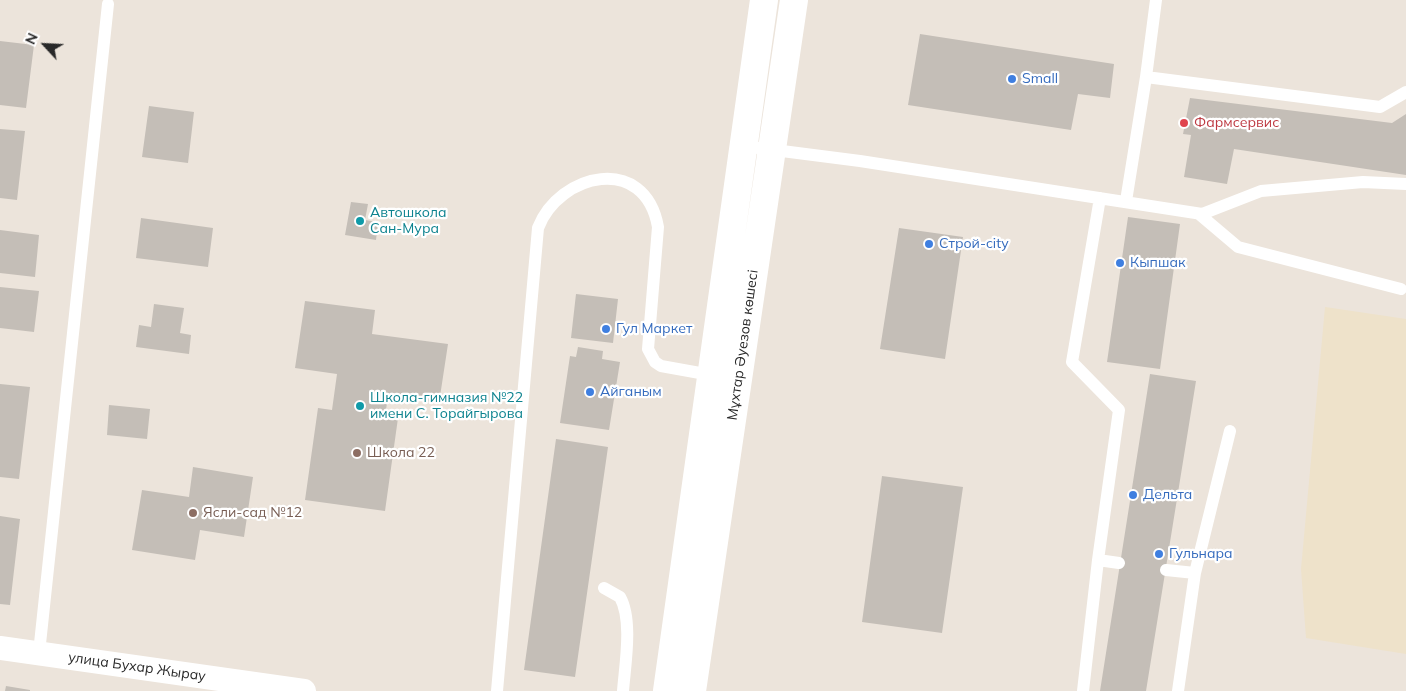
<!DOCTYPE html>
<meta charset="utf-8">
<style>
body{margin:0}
#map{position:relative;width:1406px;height:691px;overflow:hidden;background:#ece4db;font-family:Mulish,sans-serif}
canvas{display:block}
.north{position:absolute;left:20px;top:20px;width:50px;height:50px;-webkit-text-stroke:4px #fff;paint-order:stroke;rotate:295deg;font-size:14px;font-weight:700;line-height:20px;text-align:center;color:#292929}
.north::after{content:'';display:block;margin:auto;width:18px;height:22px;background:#292929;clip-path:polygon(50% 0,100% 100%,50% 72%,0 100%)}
</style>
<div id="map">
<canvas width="1406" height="691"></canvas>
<div class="north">N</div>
</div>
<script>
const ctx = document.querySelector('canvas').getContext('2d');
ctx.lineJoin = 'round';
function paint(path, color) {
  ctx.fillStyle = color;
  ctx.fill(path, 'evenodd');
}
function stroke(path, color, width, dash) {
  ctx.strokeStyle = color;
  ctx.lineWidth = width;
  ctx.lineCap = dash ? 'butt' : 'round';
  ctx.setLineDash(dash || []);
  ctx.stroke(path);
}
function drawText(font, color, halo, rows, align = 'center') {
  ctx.font = font + ' Mulish,sans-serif';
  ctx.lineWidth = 4.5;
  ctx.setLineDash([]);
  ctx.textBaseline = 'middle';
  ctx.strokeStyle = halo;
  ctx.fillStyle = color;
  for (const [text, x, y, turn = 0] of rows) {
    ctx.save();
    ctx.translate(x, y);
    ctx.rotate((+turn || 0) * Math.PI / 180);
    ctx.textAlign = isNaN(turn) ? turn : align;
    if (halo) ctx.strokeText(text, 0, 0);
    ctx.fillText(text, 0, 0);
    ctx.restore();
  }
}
paint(new Path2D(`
 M1325,307L1406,319V654L1306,638L1301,569Z`), '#eee2ca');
paint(new Path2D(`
 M920,34L1114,64L1110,98L1078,94L1071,130L908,105Z
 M0,41L34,45L26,108L0,105Z
 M1190,98L1392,123L1406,114V175L1234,149L1227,184L1184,177L1191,135L1183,134Z
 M149,106L194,112L188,163L142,157Z
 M0,129L25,131L17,200L0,198Z
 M351,202L368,204L365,220L378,222L376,240L345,235Z
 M1128,217L1180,224L1160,369L1107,362Z
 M141,218L213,228L208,267L136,258Z
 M899,228L963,237L945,359L880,349Z
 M0,230L39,235L35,277L0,273Z
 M0,287L39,291L34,332L0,328Z
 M576,294L618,299L613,343L571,338Z
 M305,301L375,310L372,334L448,344L439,403L388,396L385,417L398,418L385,511L305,500L318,408L332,410L337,374L295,368Z
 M154,304L184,308L180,333L191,335L189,354L136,347L139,325L151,327Z
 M578,347L603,351L602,359L620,362L609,430L560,423L570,356L576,357Z
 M1150,374L1196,381L1146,691H1100Z
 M0,384L30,387L19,479L0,477Z
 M109,405L150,409L147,439L107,435Z
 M556,439L608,447L575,677L524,670Z
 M193,467L253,477L244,537L200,530L195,560L132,550L142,490L189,497Z
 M882,476L963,487L942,633L862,622Z
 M0,516L20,519L10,605L0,604Z
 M6,686L30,690V691H5Z`), '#c4beb7');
stroke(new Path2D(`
 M1146,77L1156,0
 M743,146L860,161L1202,214L1261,191L1363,182L1406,184
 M1126,201L1146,77L1380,107L1406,92
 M1199,214L1238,247L1401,289
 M1098,560L1119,563
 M1166,570L1195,573
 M604,588L620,597C633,620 625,665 623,691
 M39,653L108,4
 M497,691L538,228C559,173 645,153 658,227L648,349L655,362L661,366L711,375
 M1083,691L1098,560L1119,410L1072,362L1100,198
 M1178,691L1195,573L1230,431`), '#fff', 12);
stroke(new Path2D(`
 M0,648L304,691`), '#fff', 24);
stroke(new Path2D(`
 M667,691L764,0
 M692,691L794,0`), '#fff', 28);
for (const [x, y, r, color] of [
 [1012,79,5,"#3f7fe0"],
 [1184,123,5,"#e0444e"],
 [360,221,5,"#0f9aa8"],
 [929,244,5,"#3f7fe0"],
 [1120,263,5,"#3f7fe0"],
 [606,329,5,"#3f7fe0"],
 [590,392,5,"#3f7fe0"],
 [360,406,5,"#0f9aa8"],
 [357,453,5,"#8d6e63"],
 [1133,495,5,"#3f7fe0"],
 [193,513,5,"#8d6e63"],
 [1159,554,5,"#3f7fe0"]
]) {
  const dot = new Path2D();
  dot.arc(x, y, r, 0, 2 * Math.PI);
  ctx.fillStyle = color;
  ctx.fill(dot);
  stroke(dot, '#fff', 2);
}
drawText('14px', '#366cbe', '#fff', [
 ["Small",1022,79],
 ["Строй-city",939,244],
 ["Кыпшак",1130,263],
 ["Гул Маркет",616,329],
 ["Айганым",600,392],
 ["Дельта",1143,495],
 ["Гульнара",1169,554]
], 'left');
drawText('14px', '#be3a42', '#fff', [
 ["Фармсервис",1194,123]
], 'left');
drawText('14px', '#0d838f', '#fff', [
 ["Автошкола",370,213],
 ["Сан-Мура",370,229],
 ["Школа-гимназия №22",370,398],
 ["имени С. Торайгырова",370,414]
], 'left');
drawText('14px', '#292929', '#fff', [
 ["Мұхтар Әуезов көшесі",743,345,-82],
 ["улица Бухар Жырау",137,667,8]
]);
drawText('14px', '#785e54', '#fff', [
 ["Школа 22",367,453],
 ["Ясли-сад №12",203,513]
], 'left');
</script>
